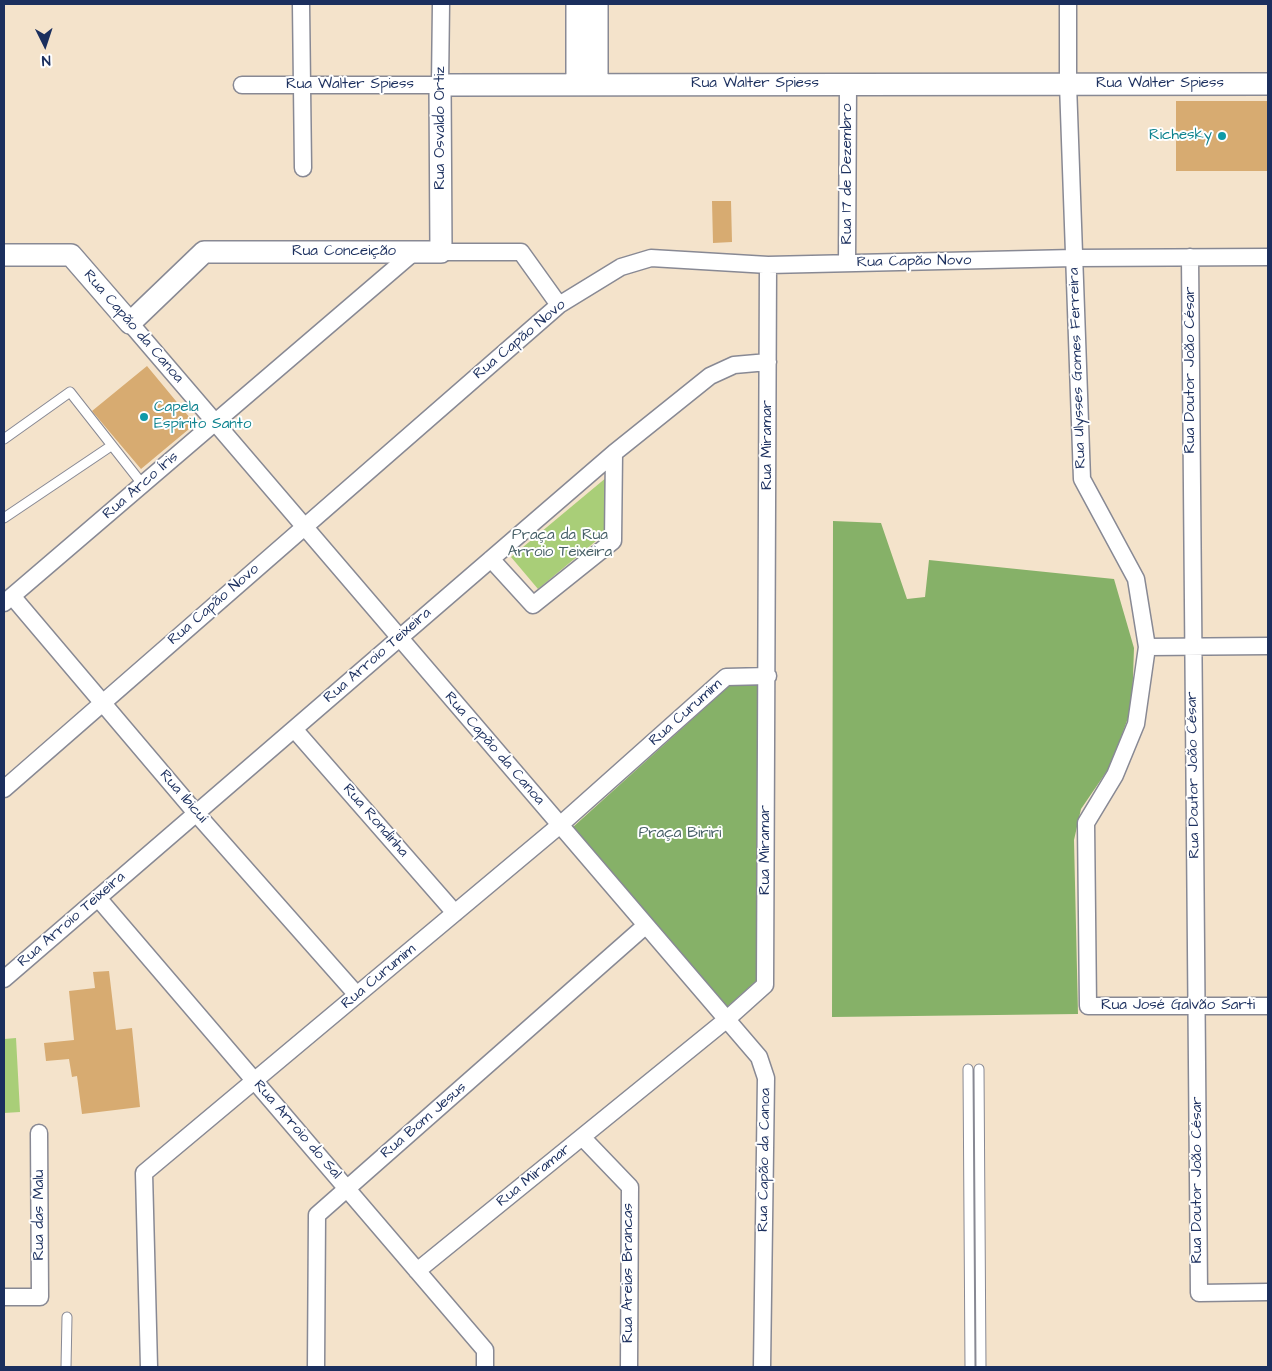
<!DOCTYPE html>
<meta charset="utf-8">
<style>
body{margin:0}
#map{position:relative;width:1272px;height:1371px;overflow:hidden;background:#f4e3cb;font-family:"Architects Daughter",sans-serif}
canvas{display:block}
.frame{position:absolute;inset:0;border:5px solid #1b2f5e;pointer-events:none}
.north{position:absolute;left:20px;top:20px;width:50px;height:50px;-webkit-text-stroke:4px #fff;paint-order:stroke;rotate:176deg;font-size:14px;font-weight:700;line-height:20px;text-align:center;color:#1b2f5e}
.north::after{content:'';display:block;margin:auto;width:18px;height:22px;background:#1b2f5e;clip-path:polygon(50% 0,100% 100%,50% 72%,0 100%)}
</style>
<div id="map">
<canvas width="1272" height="1371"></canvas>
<div class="frame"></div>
<div class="north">N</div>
</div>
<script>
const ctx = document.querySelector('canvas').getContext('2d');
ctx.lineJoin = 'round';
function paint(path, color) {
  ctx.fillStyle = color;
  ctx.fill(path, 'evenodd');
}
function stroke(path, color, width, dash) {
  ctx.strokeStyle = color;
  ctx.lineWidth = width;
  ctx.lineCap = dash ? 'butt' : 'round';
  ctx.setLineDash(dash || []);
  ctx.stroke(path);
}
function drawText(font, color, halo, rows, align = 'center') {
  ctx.font = font + ' "Architects Daughter",sans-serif';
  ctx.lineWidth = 4;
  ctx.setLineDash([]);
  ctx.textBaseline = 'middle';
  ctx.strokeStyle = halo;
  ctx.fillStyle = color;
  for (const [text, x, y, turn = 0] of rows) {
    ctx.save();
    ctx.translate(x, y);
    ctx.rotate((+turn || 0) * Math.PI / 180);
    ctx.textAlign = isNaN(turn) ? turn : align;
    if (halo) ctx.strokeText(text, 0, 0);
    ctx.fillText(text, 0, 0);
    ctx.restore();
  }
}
paint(new Path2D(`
 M607,477L608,531L538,589L511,557Z
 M16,1038L20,1112L4,1113V1039Z`), '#a9ce78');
paint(new Path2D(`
 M833,521L881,523L907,599L925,597L929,560L1114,579L1134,648L1132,707L1111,765L1081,809L1074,840L1078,1014L832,1017Z
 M729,686H759L757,980L727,1007L573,827Z`), '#86b168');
paint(new Path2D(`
 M1176,101H1268V171H1176Z
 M712,201H731L732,242L713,243Z
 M147,366L195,424L141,469L92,411Z
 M109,971L116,1030L132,1028L140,1107L82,1114L77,1076L72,1077L69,1059L46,1061L44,1043L74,1040L69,991L95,988L93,972Z`), '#d7ab71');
const service = new Path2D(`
 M4,439L70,392L143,485
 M4,518L111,446
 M968,1069L970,1367
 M979,1069L981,1367
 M66,1367L67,1317`);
const minor = new Path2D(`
 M301,4L303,168
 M1068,4V84L1082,479L1136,579L1147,647L1136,724L1115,775L1086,823L1088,1006H1268
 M242,85H440L441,4
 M441,252H521L559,305
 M1190,257L1199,1293L1268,1292
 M847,263L848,84
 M130,323L759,1057L766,1078L762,1367
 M491,559L533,605L613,541L614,453
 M12,596L196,813L357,995
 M4,603L414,252
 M1147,647L1268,646
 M294,729L455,913
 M4,789L559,305L621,267L651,258L768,265L1074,258L1268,257
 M98,898L485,1350V1367
 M4,979L614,453L710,376L734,365L768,362
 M582,1137L630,1187L629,1367
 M417,1271L726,1020L765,985L768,265
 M4,1297H40L39,1133
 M149,1367L144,1173L560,825L726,677L768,676
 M316,1367L317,1215L645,926`);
const tertiary = new Path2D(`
 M577,85V4
 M597,85V4
 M4,255H71L130,323L204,252H441L440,85L1268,84`);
stroke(service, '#888994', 11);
stroke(minor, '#888994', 19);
stroke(tertiary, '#888994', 24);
stroke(service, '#fff', 9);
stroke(minor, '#fff', 16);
stroke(tertiary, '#fff', 21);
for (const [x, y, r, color] of [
 [1222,136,5,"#0f9aa8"],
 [144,417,5,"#0f9aa8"]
]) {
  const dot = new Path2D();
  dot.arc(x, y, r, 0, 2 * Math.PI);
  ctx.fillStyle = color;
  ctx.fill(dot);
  stroke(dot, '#fff', 2);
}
drawText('15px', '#1b2f5e', '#fff', [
 ["Rua Walter Spiess",755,84],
 ["Rua Walter Spiess",1160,84],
 ["Rua Walter Spiess",350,85],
 ["Rua Osvaldo Ortiz",441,128,-90],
 ["Rua 17 de Dezembro",848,174,-90],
 ["Rua Conceição",344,252],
 ["Rua Capão Novo",914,262,-1],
 ["Rua Capão da Canoa",133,327,49],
 ["Rua Capão Novo",520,340,-40],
 ["Rua Ulysses Gomes Ferreira",1078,368,-92],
 ["Rua Doutor João César",1191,370,-90],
 ["Rua Miramar",768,445,-90],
 ["Rua Arco Íris",141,486,-41],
 ["Rua Capão Novo",214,605,-41],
 ["Rua Arroio Teixeira",378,656,-41],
 ["Rua Curumim",686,713,-42],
 ["Rua Capão da Canoa",494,749,49],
 ["Rua Doutor João César",1194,775,-91],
 ["Rua Ibicuí",183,797,49],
 ["Rua Rondinha",375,821,49],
 ["Rua Miramar",766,850,-90],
 ["Rua Arroio Teixeira",72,920,-41],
 ["Rua Curumim",379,977,-40],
 ["Rua José Galvão Sarti",1178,1006],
 ["Rua Bom Jesus",424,1121,-41],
 ["Rua Arroio do Sal",297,1130,49],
 ["Rua Capão da Canoa",765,1160,-89],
 ["Rua Miramar",534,1176,-39],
 ["Rua Doutor João César",1198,1180,-90],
 ["Rua das Malu",40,1215,-90],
 ["Rua Areias Brancas",629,1273,-90]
]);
drawText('15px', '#0d838f', '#fff', [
 ["Richesky",1212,136],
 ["Capela",154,408,"left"],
 ["Espírito Santo",154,425,"left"]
], 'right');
drawText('15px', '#465f66', '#fff', [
 ["Praça da Rua",560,536],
 ["Arroio Teixeira",560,553],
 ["Praça Biriri",680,834]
]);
</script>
